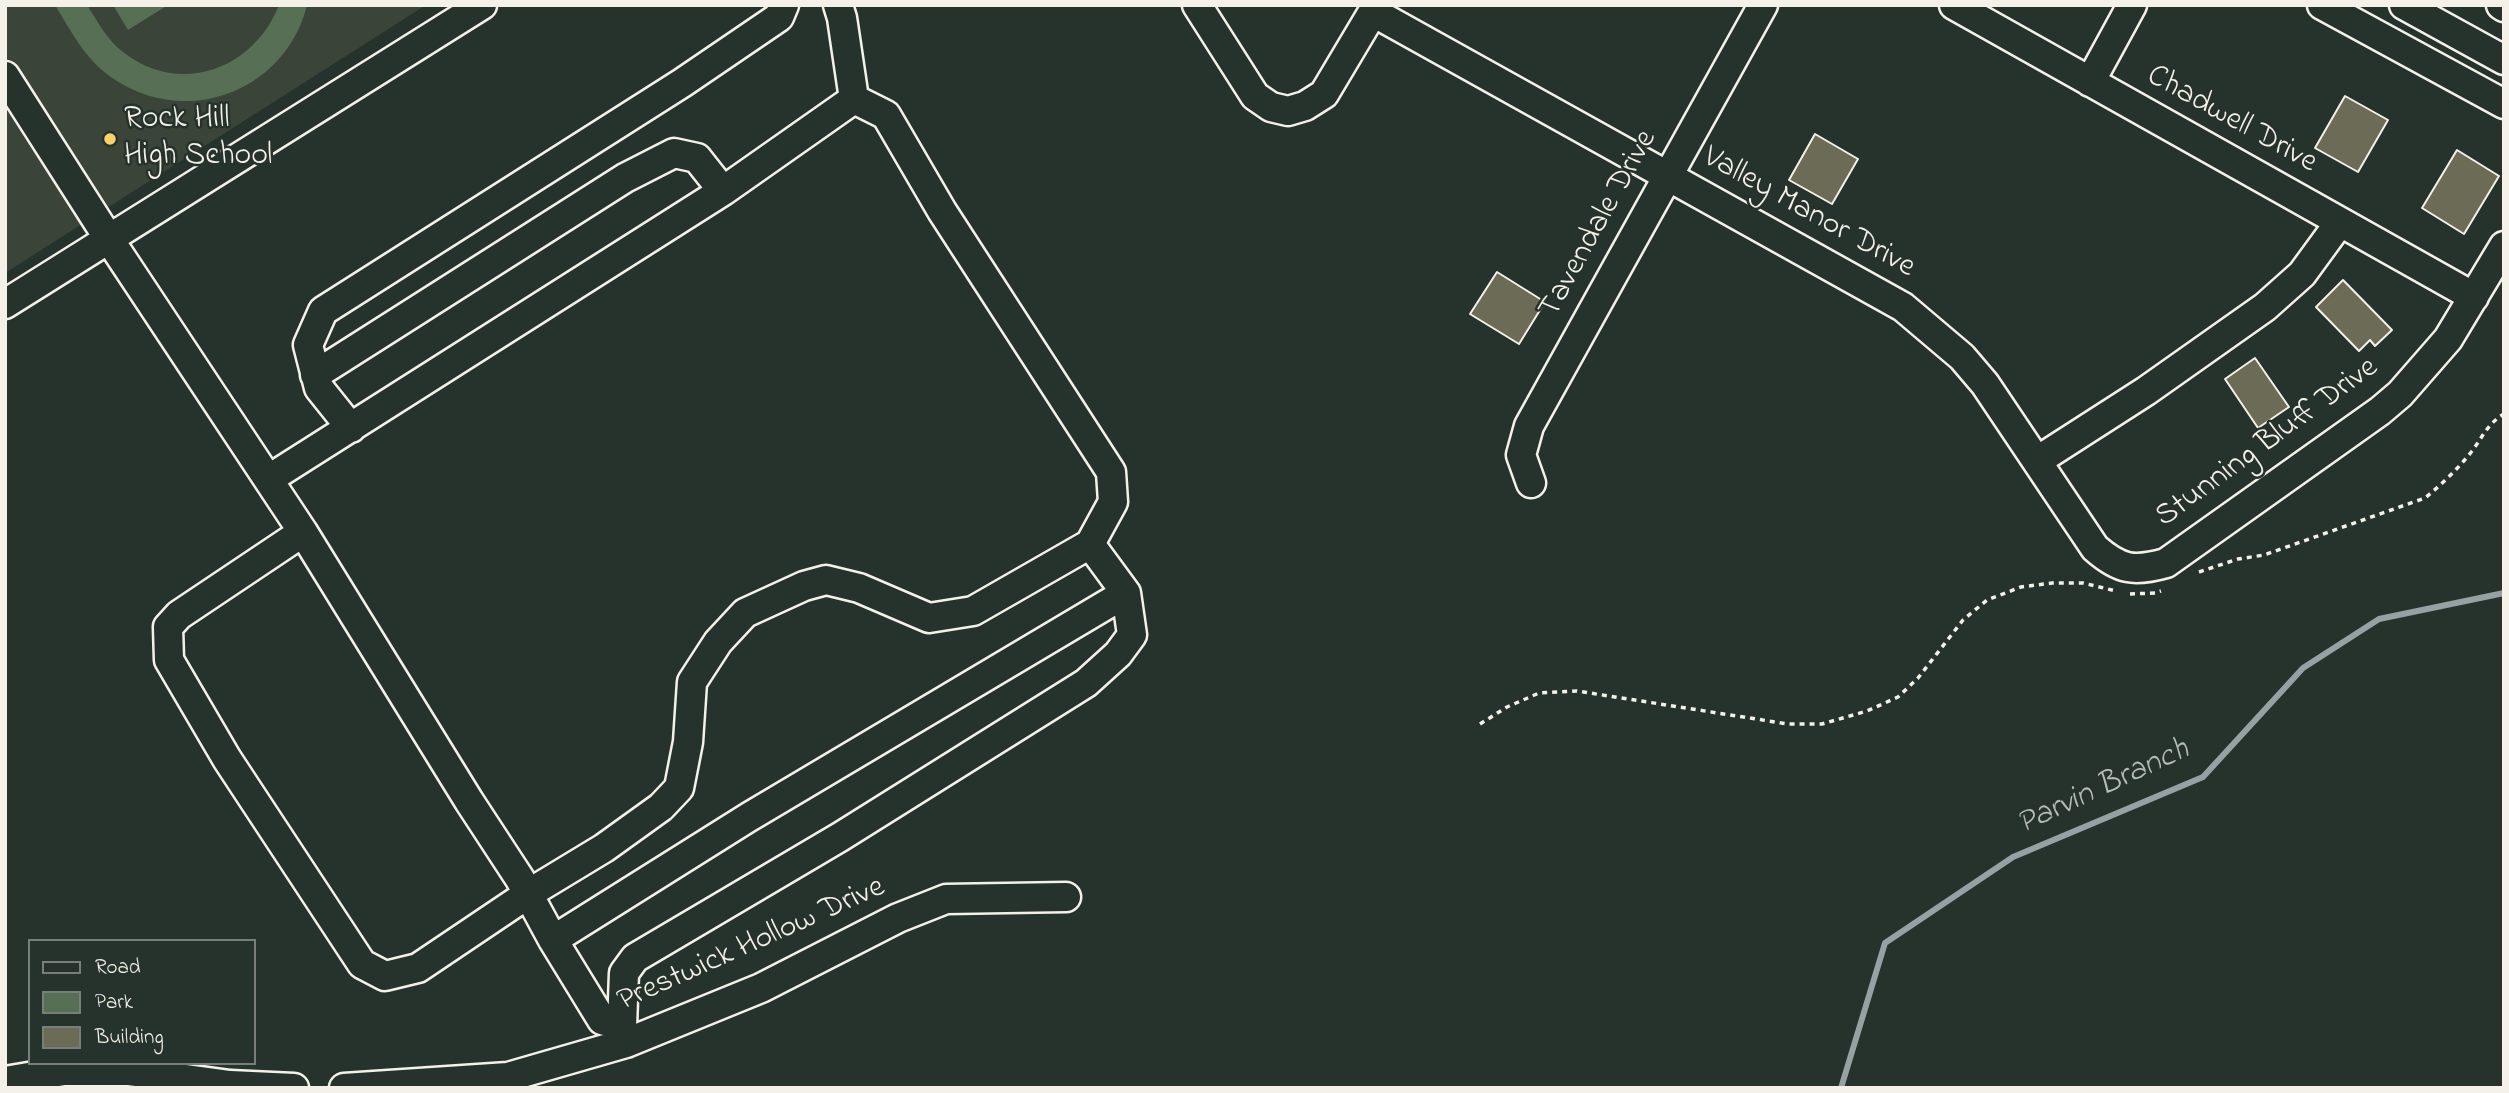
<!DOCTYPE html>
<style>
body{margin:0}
#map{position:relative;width:2509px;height:1093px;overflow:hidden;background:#26332d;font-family:"Indie Flower",sans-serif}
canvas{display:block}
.frame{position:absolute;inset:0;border:7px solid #f4f1e8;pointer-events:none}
.legend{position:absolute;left:28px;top:939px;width:228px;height:126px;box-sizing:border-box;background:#26332d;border:2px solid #787f78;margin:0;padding:9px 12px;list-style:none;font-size:21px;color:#f4f1e8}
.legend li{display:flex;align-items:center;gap:14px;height:35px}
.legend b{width:35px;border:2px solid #787f78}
</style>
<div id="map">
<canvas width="2509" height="1093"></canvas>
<div class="frame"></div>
<ul class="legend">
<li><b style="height:9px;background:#26332d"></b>Road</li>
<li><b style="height:19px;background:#576f54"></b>Park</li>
<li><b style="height:19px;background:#6b6b56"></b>Building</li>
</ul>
</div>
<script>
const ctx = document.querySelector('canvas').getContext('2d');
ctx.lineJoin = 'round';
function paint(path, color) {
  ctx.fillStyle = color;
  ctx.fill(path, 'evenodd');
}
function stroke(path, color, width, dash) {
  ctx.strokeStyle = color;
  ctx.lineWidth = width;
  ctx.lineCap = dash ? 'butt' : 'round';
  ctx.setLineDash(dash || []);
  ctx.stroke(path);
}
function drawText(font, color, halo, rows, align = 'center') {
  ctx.font = font + ' "Indie Flower",sans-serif';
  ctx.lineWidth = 5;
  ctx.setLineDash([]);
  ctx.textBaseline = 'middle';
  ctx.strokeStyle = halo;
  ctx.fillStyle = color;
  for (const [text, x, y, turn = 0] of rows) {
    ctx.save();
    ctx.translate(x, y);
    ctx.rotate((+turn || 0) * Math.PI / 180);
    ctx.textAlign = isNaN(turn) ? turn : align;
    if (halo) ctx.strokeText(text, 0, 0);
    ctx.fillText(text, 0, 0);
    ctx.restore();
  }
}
paint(new Path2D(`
 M5,5H426L5,273Z`), '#3b4439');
paint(new Path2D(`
 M55,5H87C98,22 107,40 123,52C180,97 254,69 279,5H307C285,93 184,129 111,77C85,59 71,31 55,5Z
 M113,5H168L128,30Z`), '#576f54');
stroke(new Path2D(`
 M1841,1088L1885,943L2013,857L2203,777L2303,668L2379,619L2504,593`), '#95a1a2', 6);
const building = new Path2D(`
 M2345,96L2388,120L2358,172L2315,148Z
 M1815,134L1858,159L1832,204L1789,180Z
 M2457,150L2499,176L2464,234L2422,208Z
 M1497,272L1545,302L1519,344L1470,314Z
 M2343,280L2392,330L2375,346L2370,340L2359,351L2316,307Z
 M2255,358L2289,407L2258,428L2225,379Z`);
paint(building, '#6b6b56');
stroke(building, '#f4f1e8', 2);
const minor = new Path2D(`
 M838,5L842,18L854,99
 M1197,5L1255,96L1271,107L1288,111L1305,106L1324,94L1377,5
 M1954,5L2474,297
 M2322,5L2504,104
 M2404,5L2504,60
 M2501,5L2504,7
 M1373,12L1903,307L1962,357L1985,384L2095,548C2120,570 2134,572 2166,563L2380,411L2400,394L2448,339L2504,246
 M5,76L109,239L303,532L469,801L520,879L553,940L602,1020L622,1026L626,1043
 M2090,82L2132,5
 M5,304L482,5
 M315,375L625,178L674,153L697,158L723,191
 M351,428L319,388L308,345L323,311L682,83L779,17L784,5
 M2037,461L2146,391L2265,307L2302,274L2340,222
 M269,479L723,191L854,99L886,115L942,211L1111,472L1113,502L1090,544
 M1531,483L1521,455L1529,426L1763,5
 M303,532L179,615L168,627L169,660L227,759L362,964L385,976L418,968L528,894L604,848L661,807L679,788L688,742L692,682L718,642L745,613L804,586L826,580L859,588L929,618L973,611L1090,544L1126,593L1132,635L1118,654L1086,683L840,837L635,958L624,973L622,1026
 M553,940L749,817L1126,593
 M5,1081L64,1071H128L230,1085L294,1088
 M344,1088L508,1077L626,1043L761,988L898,918L946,899L1066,897`);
stroke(minor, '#f4f1e8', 33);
stroke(new Path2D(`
 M2199,572L2238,559L2264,555L2425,498C2442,484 2458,469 2472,451C2482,438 2488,423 2504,414
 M2130,594L2155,593L2161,591
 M1480,724L1507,707L1539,693L1577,691L1788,724H1822L1867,711L1898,697L1918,678L1963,620L1987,600L2021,587L2052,583H2083L2116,591`), '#f4f1e8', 3.5, [5, 5]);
stroke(minor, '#26332d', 28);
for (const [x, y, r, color] of [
 [110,139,7,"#ffd166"]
]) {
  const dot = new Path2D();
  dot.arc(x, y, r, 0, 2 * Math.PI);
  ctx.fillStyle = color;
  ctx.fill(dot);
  stroke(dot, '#26332d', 2.5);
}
drawText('32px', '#f4f1e8', '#26332d', [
 ["Rock Hill",124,121],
 ["High School",124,158]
], 'left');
drawText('32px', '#f4f1e8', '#26332d', [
 ["Chadwell Drive",2231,121,29],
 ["Valley Manor Drive",1808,214,29],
 ["Tavendale Drive",1600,225,-61],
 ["Stunning Bluff Drive",2268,444,-36],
 ["Prestwick Hollow Drive",752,946,-24]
]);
drawText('italic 33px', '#b5bcba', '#26332d', [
 ["Parvin Branch",2104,789,-25]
]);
</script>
